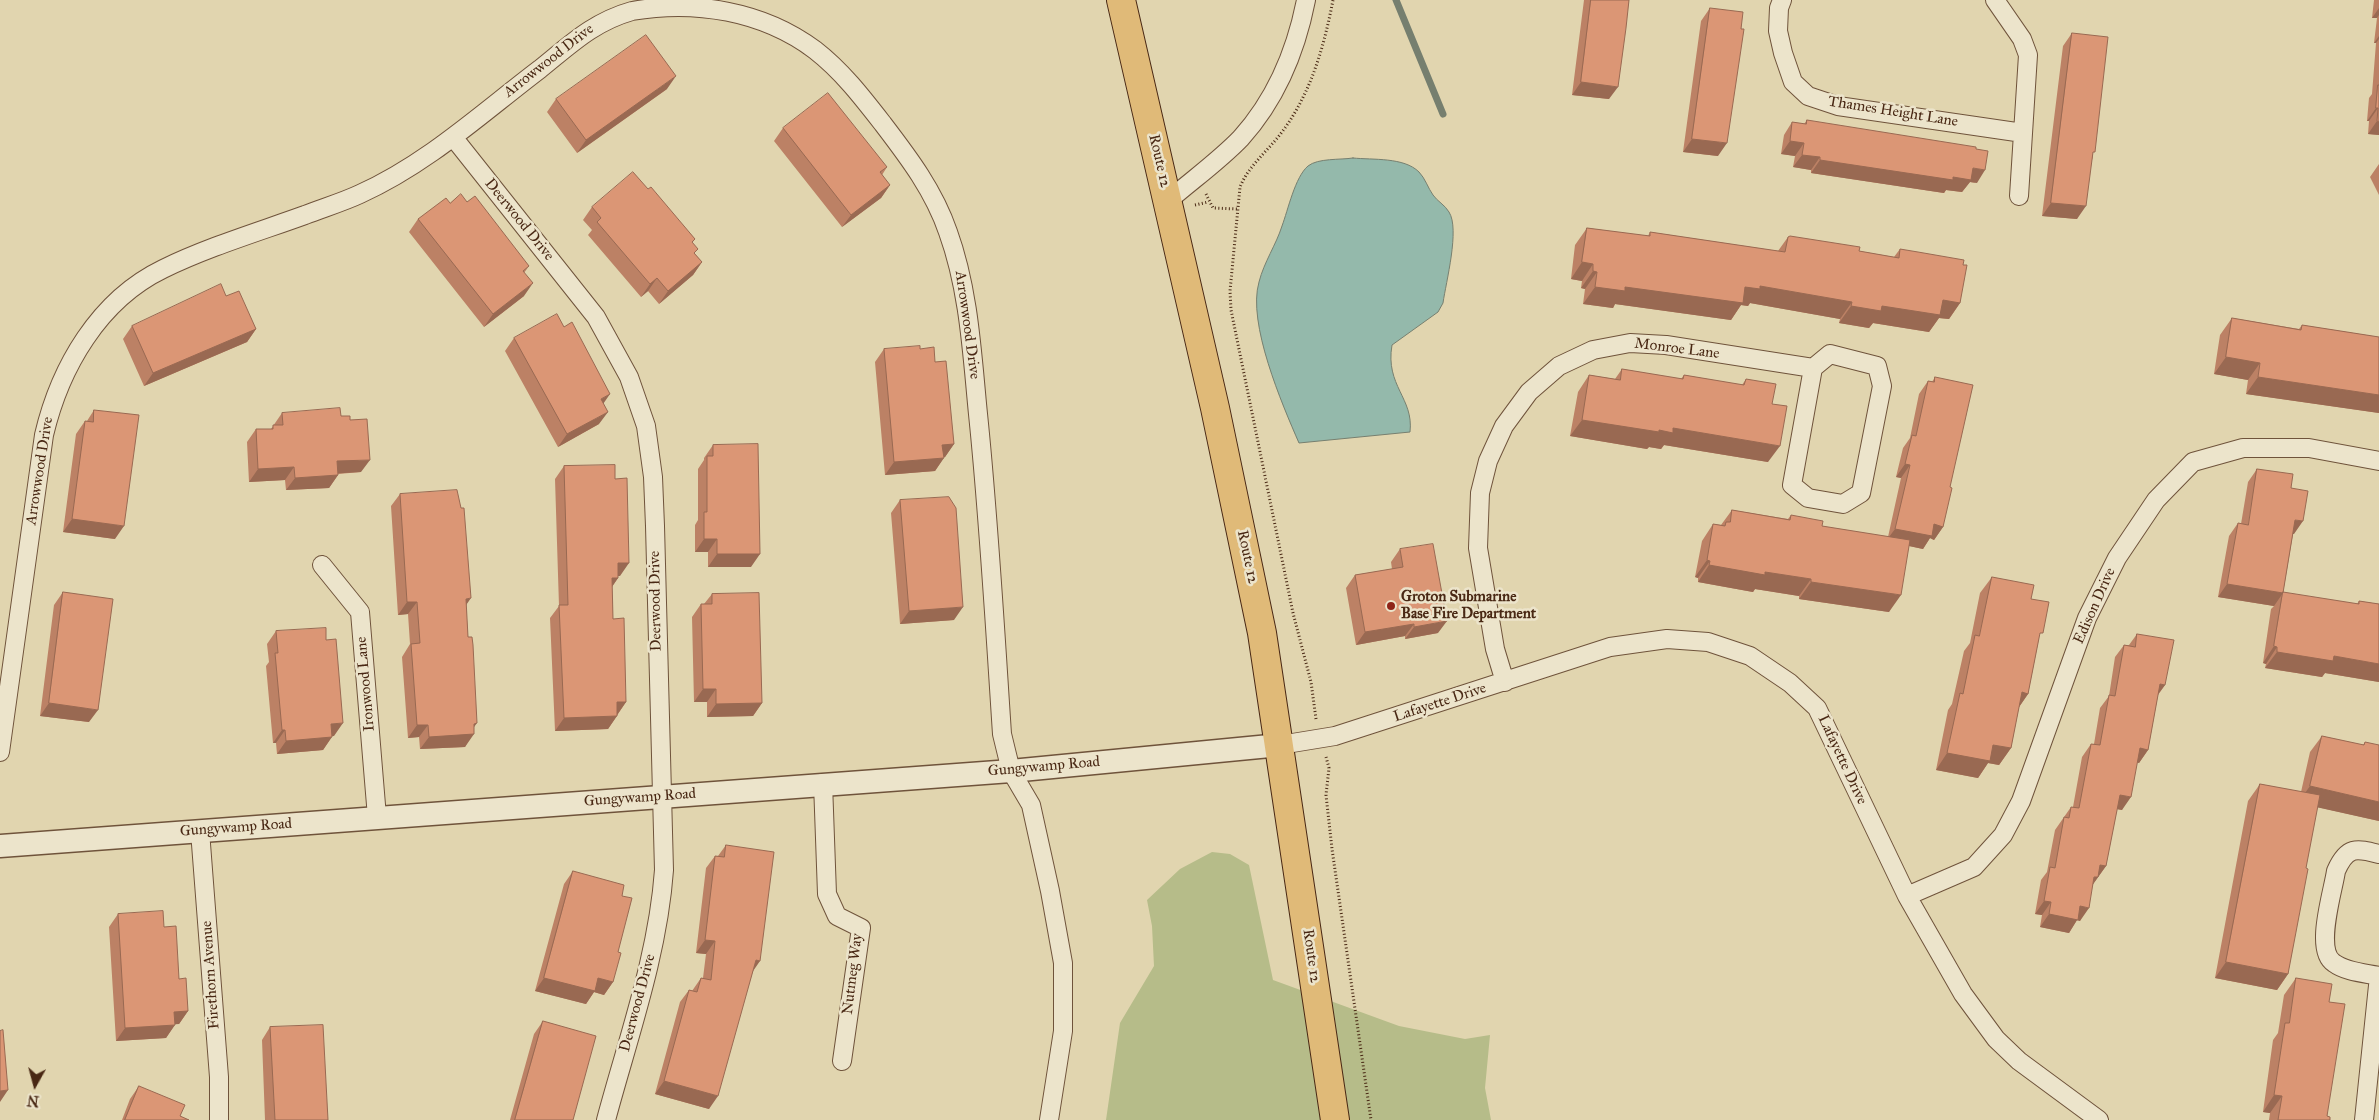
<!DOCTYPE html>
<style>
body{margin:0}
#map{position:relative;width:2379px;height:1120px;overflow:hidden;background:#e1d5af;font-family:"IM FELL Great Primer",serif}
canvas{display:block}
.north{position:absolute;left:10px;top:1060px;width:50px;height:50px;-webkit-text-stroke:4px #ece4cb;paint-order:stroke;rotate:187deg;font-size:14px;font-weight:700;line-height:20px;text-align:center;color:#492814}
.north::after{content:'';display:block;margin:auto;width:18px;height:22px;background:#492814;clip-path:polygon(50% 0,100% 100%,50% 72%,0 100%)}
</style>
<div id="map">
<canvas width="2379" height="1120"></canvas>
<div class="north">N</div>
</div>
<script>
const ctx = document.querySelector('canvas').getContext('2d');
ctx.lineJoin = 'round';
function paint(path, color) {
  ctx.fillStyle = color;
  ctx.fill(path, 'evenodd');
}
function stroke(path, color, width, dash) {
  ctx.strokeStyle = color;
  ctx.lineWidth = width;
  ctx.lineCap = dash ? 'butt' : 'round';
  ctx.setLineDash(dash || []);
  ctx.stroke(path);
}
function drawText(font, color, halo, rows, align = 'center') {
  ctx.font = font + ' "IM FELL Great Primer",serif';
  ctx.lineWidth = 5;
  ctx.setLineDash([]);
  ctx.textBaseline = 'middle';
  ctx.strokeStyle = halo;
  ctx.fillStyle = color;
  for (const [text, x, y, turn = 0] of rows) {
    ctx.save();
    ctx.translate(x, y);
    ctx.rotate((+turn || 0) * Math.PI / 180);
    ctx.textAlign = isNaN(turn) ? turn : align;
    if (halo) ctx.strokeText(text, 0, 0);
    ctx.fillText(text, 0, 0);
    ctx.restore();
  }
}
paint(new Path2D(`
 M1212,852L1230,854L1249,865L1273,980L1399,1026L1465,1039L1490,1035L1485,1088L1491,1120H1106L1120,1023L1154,966L1152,926L1147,900L1180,869Z`), '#b6bc89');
const water = new Path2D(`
 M1353,158C1373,160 1404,157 1419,172C1425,178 1428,188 1433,195C1437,201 1445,205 1449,212C1460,229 1446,282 1443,303L1438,312L1392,345C1385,386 1414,398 1410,432L1299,443C1282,404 1247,323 1259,282C1264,262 1276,245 1282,226C1288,210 1295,177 1308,166C1318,158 1340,160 1353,158Z`);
paint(water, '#94b9ab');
stroke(water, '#767f6f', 1);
stroke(new Path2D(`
 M1396,0L1443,114`), '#767f6f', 7);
const minor = new Path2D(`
 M1782,0L1779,8L1778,31L1783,53L1793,82L1808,96L1838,106L2023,133
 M1995,0L2022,39L2028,55L2019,196
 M453,137L596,317L629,377L646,426L653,477L655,526L664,870C658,955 628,1038 606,1120
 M1168,201C1192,180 1219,161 1241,138C1276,99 1296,51 1306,0
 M322,565L360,612L377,817
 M1505,682L1495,649L1478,548L1480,493L1488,461L1504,426L1529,392L1559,366L1593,350L1630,343L1666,345L1813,368L1830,354L1877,366L1882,386L1861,493L1843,504L1808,498L1792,485L1813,368
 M1280,745L1335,736L1610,647L1667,639L1708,642L1750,656L1790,683L1817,708L1907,896L1963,994L1996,1039L2019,1061L2099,1120
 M0,752L44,435C60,367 99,300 163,269C208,247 258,232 305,215C323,208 343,202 360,194C427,164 482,113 540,69C570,45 593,22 632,11C695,0 763,11 815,50C842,71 862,97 883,124C909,158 934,191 948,232C969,290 972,353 978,414C989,521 995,628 1002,734L1011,771L1031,805L1050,891L1063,963V1031L1049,1120
 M823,783L827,894L837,916L861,928L842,1061
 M200,831L219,1077V1120
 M2379,854C2356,848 2347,846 2336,871C2333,892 2314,950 2334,963C2346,972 2365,973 2379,976
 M1907,896L1974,867L2003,835L2021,801L2087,618L2117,558L2156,500L2193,462L2243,448H2309L2379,461
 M2364,1120L2379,976`);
const tertiary = new Path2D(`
 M0,846L1011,771L1280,745`);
const trunk = new Path2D(`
 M1121,0L1215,408L1262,633L1335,1120`);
stroke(minor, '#6f533b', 20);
stroke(tertiary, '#6f533b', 25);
stroke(trunk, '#492814', 30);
stroke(new Path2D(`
 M1206,194L1213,208L1237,209
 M1195,205L1208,202
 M1316,719L1311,682L1293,613L1231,310L1230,291L1240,187C1249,165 1268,151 1282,132C1311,93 1324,47 1333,0
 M1326,757L1329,768L1326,795L1332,849L1371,1120`), '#492814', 3, [1, 2.5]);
stroke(minor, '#ece4cb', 18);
stroke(tertiary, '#ece4cb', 22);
stroke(trunk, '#e0ba78', 28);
paint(new Path2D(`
 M1584,0H1629L1609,99L1572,95Z
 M2374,0H2379V135L2368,134L2369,121H2367L2369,98L2372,94L2376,43H2374L2377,18H2372Z
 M1710,8L1718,156L1683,152L1701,21Z
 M2072,33L2093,156L2077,219L2042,216L2063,46Z
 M667,89L577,153L547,112L556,99Z
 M1807,120L1977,183L1970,182L1962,192L1946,190L1944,193L1811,173V170L1793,167L1795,156L1781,154L1784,135L1792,122L1804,124Z
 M783,128L887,167L882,175L890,185L881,198L842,227L774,141Z
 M2379,164V195L2370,177Z
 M648,189L695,239L692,243L695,254L702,262L693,275L659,304L648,291L641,297L588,235L592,230L583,220L592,207Z
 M467,202L529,266L524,273V296L484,327L409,232L418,219L450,203Z
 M1587,228L1648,236L1650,232L1778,251L1788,237L1859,251L1894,257L1900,249L1963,265L1960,303L1949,319L1939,318L1929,332L1873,323L1869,328L1839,323L1840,319L1750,303L1748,306L1741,305L1731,320L1615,304L1613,308L1583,304L1585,289L1581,288L1582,281L1571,279L1575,245Z
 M226,296L256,329L247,342L144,386L123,339L132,326Z
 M2232,318L2299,329L2302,325L2379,337V413L2246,394L2248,380L2214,374L2220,335Z
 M514,338L599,424L558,447L505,351Z
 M884,349H920L935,362L954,444L945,457H944L935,471L885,475L875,362Z
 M1622,369L1681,379L1684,375L1742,385L1746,379L1772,404L1768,462L1664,445L1661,449L1649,447L1647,449L1570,436L1578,392L1589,375L1615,379Z
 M1935,377L1950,487L1943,527L1934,540L1930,538L1923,549L1909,546L1889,612L1799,599V596L1755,589L1753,592L1698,582V578L1695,577L1702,541L1713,524L1721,525L1732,510L1788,519L1791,515L1822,526L1888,537L1901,478L1896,477L1903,448L1910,438L1919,394L1928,381L1932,382Z
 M94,410L115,539L63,532L76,434L85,421H87Z
 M282,413L341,416L350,420L361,472L338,474V475L329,488L286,490L285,480L249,482L247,442L256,429H271Z
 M713,445L751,567H708V552H695V525L698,520V469L704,460V458Z
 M564,466L615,479L620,576H618V578L612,587L613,619L626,702L608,729L555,731L550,618L559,606L555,479Z
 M2257,469L2291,488L2294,534H2293L2283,593L2357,604L2359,601L2379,604V682L2325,673L2322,677L2265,668L2266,664L2263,663L2271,609L2274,606L2218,597L2229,536L2238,523L2241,524L2248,482Z
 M400,494L466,605L474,728L465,747L420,749L419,737L408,738L402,657L410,644L408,614L398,615L391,506Z
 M900,500L954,620L900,624L891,513Z
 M1400,549L1438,633L1405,639V636L1356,645L1346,588L1355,575L1392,569L1391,562Z
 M1992,577L2031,599L2039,638L2028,694L2019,707L2011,748L1999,765L1988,763L1978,778L1936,770L1948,710L1952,704L1964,651L1970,643L1980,593Z
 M63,592L89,722L40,716L54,605Z
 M712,594L762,703L753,716L707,717V702H694L692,617L701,604H704Z
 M276,631L334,736H332L323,750L277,754L276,743H273L266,666L269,662L267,644Z
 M2137,634L2165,685L2158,695L2148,750L2139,763L2137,762L2122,810L2117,809L2106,866L2093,884L2080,921L2077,920L2069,933L2040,927L2042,915L2035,914L2041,880L2047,872L2055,830L2071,807H2073L2082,757L2091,744H2094L2100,708L2109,696L2115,657L2124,645H2129Z
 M2322,736L2363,745L2365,742L2379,821L2317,807L2306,868L2288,974L2277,990L2215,978L2248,801L2260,784L2301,792L2310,752Z
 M726,845L753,971L709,1109L655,1094L680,1002L689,990L692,991L701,978H703L706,954L696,953L706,868L715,856H718Z
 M573,871L622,896L618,952L613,982L604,995L594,992L586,1004L535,991L564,884Z
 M118,914L164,927L188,1011L179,1024H175L166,1038L116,1041L109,927Z
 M2296,978L2329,1002L2327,1116L2330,1120H2269L2270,1113L2263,1112L2273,1040L2278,1033L2284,995Z
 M543,1021L573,1120H510L534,1034Z
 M270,1027L328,1120H265L262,1040Z
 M139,1086L180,1116L189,1120H122L130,1099Z`), '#bc8165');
paint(new Path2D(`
 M2379,8V15L2377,18H2372Z
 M2379,36V39L2376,43H2374Z
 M676,76L667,89L577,153L586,140Z
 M1581,82L1618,87L1609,99L1572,95Z
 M2376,108H2378L2369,121H2367Z
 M2377,121L2379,122V135L2368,134Z
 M1692,139L1727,143L1718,156L1683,152Z
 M1790,141L1804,143L1795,156L1781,154Z
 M1802,155L1820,157L1811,170L1793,167Z
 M1820,160L1953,177L1973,168L1985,170L1977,183L1970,182L1962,192L1946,190L1944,193L1811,173Z
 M890,185L881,198L842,227L851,215Z
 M2051,203L2086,206L2077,219L2042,216Z
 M702,262L693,275L659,304L668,291Z
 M1582,262L1593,264L1582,281L1571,279Z
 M1593,271L1597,272L1585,289L1581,288Z
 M657,278L648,291L641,297L650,284Z
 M533,283L524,296L484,327L493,314Z
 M1760,286L1852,302L1840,319L1750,303L1748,306L1741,305L1731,320L1615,304L1613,308L1583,304L1595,287Z
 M1943,300L1960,303L1949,319L1939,318L1929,332L1873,323L1869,328L1839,323L1851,306H1882Z
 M256,329L247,342L144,386L153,373Z
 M2226,357L2260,363L2248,380L2214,374Z
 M2258,377L2379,395V413L2246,394Z
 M610,394L601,407V399Z
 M608,412L599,424L558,447L567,434Z
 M1582,420L1659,430L1673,428L1780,446L1768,462L1664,445L1661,449L1649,447L1647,449L1570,436Z
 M954,444L945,457L933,458L942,445Z
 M944,458L935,471L885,475L894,462Z
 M370,460L361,472L328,474L337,461Z
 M1905,464L1910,465L1901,478L1896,477Z
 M294,467L285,480L249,482L258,469Z
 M338,475L329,488L286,490L295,478Z
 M72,519L124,526L115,539L63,532Z
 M2295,520L2303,521L2294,534L2286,533Z
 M1934,524L1943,527L1934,540L1930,538L1923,549L1886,541L1895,529Z
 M704,539H717L708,552H695Z
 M717,554H760L751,567H708Z
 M1707,560L1710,561L1698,578L1695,577Z
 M618,563H629L620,576H609Z
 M1709,565L1765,572L1811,579L1799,596L1755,589L1753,592L1698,582Z
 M612,578H618L609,591Z
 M1811,582L1901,595L1889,612L1799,599Z
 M2227,584L2283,593L2274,606L2218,597Z
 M471,598L462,611L466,599Z
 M407,602H417L408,614L398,615Z
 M963,607L954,620L900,624L909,611Z
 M1447,621L1438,633L1405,639L1414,627Z
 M1414,624L1405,636L1356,645L1365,632Z
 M2274,646L2277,647L2266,664L2263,663Z
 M2277,652L2334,656L2379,664V682L2325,673L2322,677L2265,668Z
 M2160,684L2165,685L2156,697Z
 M703,689H716L707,702H694Z
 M2022,692L2028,694L2017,710Z
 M617,702H626L617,715Z
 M49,703L98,710L89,722L40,716Z
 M762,703L753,716L707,717L716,704Z
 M617,716L608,729L555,731L564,718Z
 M343,723L334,736L322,737L331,724Z
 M477,723L469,734H474L465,747L420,749L429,737Z
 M417,725H428L419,737L408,738Z
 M282,730H285L276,743H273Z
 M332,737L323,750L277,754L286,741Z
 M1993,745L2011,748L1999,765L1988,763L1978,778L1936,770L1947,753Z
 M2140,748L2148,750L2139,763L2131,761Z
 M2310,786L2379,802V821L2298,803Z
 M2120,795L2131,797L2122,810L2111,808Z
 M2100,865L2106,866L2089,890Z
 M2044,901L2051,902L2042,915L2035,914Z
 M2080,906L2089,908L2080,921L2077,920L2069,933L2040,927L2049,914Z
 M705,940L715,941L706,954L696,953Z
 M756,960L760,961L751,974Z
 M2226,962L2288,974L2277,990L2215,978Z
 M544,978H598L613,982L604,995L594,992L586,1004L535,991Z
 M188,1011L179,1024L165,1025L174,1012Z
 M175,1025L166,1038L116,1041L125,1028Z
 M664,1081L718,1096L709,1109L655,1094Z
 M8,1090L0,1102V1091Z
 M2274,1095L2282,1096L2270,1113L2263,1112Z`), '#996952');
const building = new Path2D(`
 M1591,0H1629L1626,28L1618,87L1581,82Z
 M1710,8L1743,12L1741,29H1744L1727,143L1692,139Z
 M2072,33L2108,37L2095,152H2093L2086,206L2051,203Z
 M646,35L676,76L586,140L556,99Z
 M2378,85H2379V122L2377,121L2378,108H2376Z
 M828,93L887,167L880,172L890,185L851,215L783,128Z
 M1807,120L1976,147V149L1988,151L1985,170L1973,168L1971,180L1953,177V180L1820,160V157L1802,155L1804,143L1790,141L1792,122L1806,124Z
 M633,172L648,189L651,187L695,239L692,242L698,249L694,253L702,262L668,291L657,278L650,284L597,222L601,218L592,207Z
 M461,194L467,202L475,196L529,266L523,271L533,283L493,314L418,219L446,198L450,203Z
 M1587,228L1650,236V232L1785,252L1788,237L1790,236L1860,247L1859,251L1899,258L1900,249L1918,252L1964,260L1963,265H1967L1960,303L1943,300L1940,315L1882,306L1881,311L1851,306L1852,302L1760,286V289L1745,287L1743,303L1625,287V291L1595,287L1597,272L1593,271V264L1582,262Z
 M221,284L226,296L239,291L256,329L153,373L132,326Z
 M557,314L564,327L572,322L610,394L601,399L608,412L567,434L514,338Z
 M2232,318L2301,330L2302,325L2379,337V395L2258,377L2260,363L2226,357Z
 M920,346V349L934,347L935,362L946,361L954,444L942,445L944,458L894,462L884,349Z
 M1622,369L1683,379L1684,375L1744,385L1746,379L1776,384L1772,404L1787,406L1780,446L1673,428V433L1659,430V432L1582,420L1589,375L1620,380Z
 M1935,377L1973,385L1950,487L1952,488L1943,527L1934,524L1932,536L1895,529L1910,465L1905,464L1912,435L1916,436L1928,381L1934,382Z
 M340,408L341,416H350V420L367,419L370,460L337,461L338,475L295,478L294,467L258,469L256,429H273V425H283L282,413Z
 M94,410L139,415L124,526L72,519L85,421L93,422Z
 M758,444L760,554H717V539H704V512H707V456H713V445Z
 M615,465V479L627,478L629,563H618V578H612L613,619L624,618L626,702H617V716L564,718L559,605H568L564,466Z
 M2257,469L2293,474L2291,488L2308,491L2303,521L2295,520L2283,593L2227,584L2238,523L2248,525Z
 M457,490L461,508H464L471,598L466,599L468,637H472L473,645L477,723L474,724V734L429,737L428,725H417L411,644L420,643L417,602H407L400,494Z
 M949,497L956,508L963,607L909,611L900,500Z
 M1732,510L1790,520L1791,515L1823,521L1822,526L1910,540L1901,595L1811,582V579L1765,572V575L1709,565L1710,561L1707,560L1713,524L1725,526L1726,522H1730Z
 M1433,544L1447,621L1414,627V624L1365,632L1355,575L1403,567L1400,549Z
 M1992,577L2034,585L2031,599L2049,602L2043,633H2040L2028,694L2022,692L2011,748L1993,745L1990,761L1947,753L1960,693L1963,694L1975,635L1979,636Z
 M63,592L113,599L98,710L49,703Z
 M2283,592L2359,604V601L2379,604V664L2334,656L2333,661L2277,652V647L2274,646Z
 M759,593L762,703L716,704V689H703L701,604H712V594Z
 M326,628V640L336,639L343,723L331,724L332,737L286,741L285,730H282L275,653H278L276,631Z
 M2137,634L2174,640L2165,685L2160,684L2148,750L2140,748L2131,797L2120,795L2106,866L2100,865L2098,877H2094L2089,908L2080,906L2078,920L2049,914L2051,902L2044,901L2050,867L2055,868L2064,817L2069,818L2071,807L2079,808L2091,744L2100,745L2109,695L2115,696L2124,645L2135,647Z
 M2322,736L2364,745L2365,742L2379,745V802L2310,786Z
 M2260,784L2320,795L2306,868L2308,869L2288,974L2226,962Z
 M726,845L774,852L760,961L756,960L718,1096L664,1081L689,990L697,992L701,978L711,980L715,941L705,940L715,856L724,857Z
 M573,871L624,885L622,896L632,898L618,952L621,953L613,982L598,978L595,991L544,978Z
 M163,911L164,927L176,926L179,979L186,978L188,1011L174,1012L175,1025L125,1028L118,914Z
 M2296,978L2332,984L2329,1002L2345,1004L2327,1116L2330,1117V1120H2278L2282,1096L2274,1095L2285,1023H2289Z
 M543,1021L596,1036L573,1120H515Z
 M323,1025L328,1120H275L270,1027Z
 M3,1030L8,1090L0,1091V1031Z
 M139,1086L185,1105L180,1116L189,1120H125Z`);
paint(building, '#db9675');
stroke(building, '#996952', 1);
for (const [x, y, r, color] of [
 [1391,606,5,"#8f2418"]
]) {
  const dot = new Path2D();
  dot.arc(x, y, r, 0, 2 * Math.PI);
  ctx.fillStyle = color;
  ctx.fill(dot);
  stroke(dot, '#ece4cb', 2);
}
drawText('15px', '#492814', '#ece4cb', [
 ["Arrowwood Drive",549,61,-38],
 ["Thames Height Lane",1893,112,9],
 ["Route 12",1159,161,77],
 ["Deerwood Drive",519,220,51],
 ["Arrowwood Drive",967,325,82],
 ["Monroe Lane",1677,349,7],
 ["Arrowwood Drive",40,471,-81],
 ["Route 12",1247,557,78],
 ["Deerwood Drive",656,601,-91],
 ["Edison Drive",2095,606,-66],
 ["Ironwood Lane",366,684,-95],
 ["Lafayette Drive",1440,703,-18],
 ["Lafayette Drive",1842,760,65],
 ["Gungywamp Road",1044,767,-5],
 ["Gungywamp Road",640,798,-4],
 ["Gungywamp Road",236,828,-4],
 ["Route 12",1311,956,82],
 ["Nutmeg Way",853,974,-83],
 ["Firethorn Avenue",211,975,-94],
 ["Deerwood Drive",638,1003,-75]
]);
drawText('bold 15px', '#492814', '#ece4cb', [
 ["Groton Submarine",1401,597],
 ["Base Fire Department",1401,614]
], 'left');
</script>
